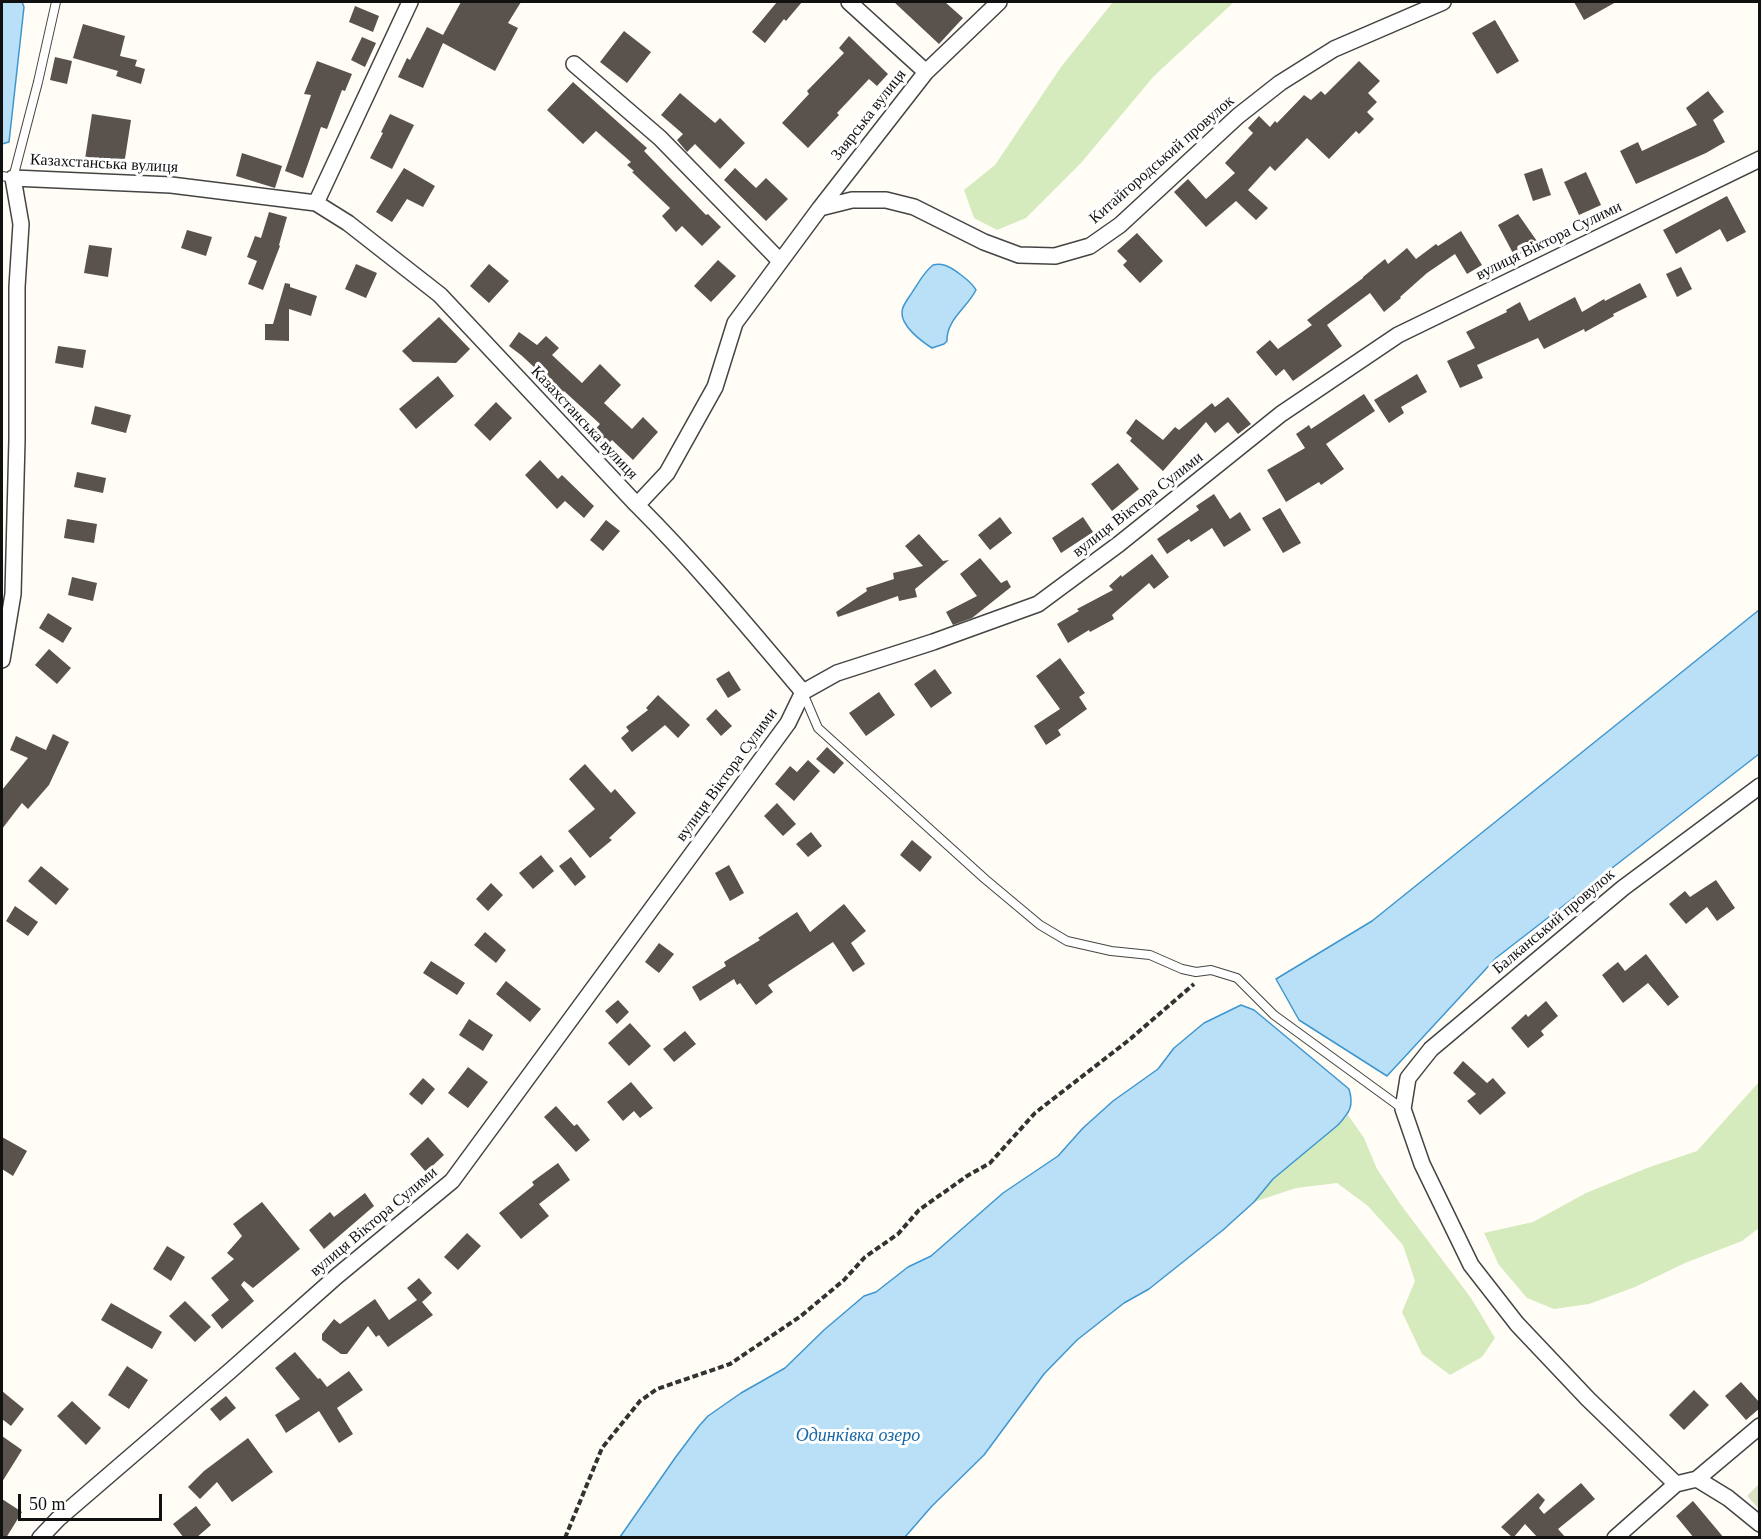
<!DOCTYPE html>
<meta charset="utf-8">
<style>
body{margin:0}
#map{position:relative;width:1761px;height:1539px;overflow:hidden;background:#fffdf5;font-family:Georgia,serif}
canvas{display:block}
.frame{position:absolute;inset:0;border:3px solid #111;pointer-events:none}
.scale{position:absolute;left:18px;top:1494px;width:144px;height:27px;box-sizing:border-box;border:3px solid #111;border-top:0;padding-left:8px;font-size:18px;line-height:21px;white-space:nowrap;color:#111;-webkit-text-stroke:4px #fff;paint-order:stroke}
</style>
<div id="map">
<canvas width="1761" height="1539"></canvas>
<div class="frame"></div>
<div class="scale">50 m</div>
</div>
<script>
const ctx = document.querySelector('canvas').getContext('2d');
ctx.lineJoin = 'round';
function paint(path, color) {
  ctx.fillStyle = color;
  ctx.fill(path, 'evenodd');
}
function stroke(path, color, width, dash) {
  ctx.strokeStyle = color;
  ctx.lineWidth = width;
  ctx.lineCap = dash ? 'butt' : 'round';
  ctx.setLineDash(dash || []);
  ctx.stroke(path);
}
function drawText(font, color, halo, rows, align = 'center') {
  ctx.font = font + ' Georgia,serif';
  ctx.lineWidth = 6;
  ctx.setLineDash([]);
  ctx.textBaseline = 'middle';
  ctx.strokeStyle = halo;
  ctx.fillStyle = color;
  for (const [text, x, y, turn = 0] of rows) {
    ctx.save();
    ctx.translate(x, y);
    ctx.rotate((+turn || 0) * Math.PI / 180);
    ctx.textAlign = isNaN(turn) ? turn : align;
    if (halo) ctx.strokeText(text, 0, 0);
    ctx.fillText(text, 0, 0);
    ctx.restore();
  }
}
paint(new Path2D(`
 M1113,2H1234L1154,76L1081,163L1026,218L997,230L974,218L964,190L995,165L1061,67Z
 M1759,1082V1228L1742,1241L1685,1263L1635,1287L1589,1304L1554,1309L1527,1298L1499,1265L1484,1233L1533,1222L1586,1193L1647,1168L1697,1151Z
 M1348,1115L1364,1138L1377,1169L1401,1205L1471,1298L1495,1338L1482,1357L1450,1375L1422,1354L1402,1312L1415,1281L1403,1245L1368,1206L1337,1183L1296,1188L1254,1202L1273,1179L1338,1125Z`), '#d5ebbd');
paint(new Path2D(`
 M1759,1484V1509L1747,1496Z`), '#d9e3c4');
const water = new Path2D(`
 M2,2H22L24,7L9,142L2,144Z
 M933,265C937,264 940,264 944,265C952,267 972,282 976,290C967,308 946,320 947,341L944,344L932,348C921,341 901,326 902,312C902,305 909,298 913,291C919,282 924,272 933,265Z
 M1759,610V754L1496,958L1387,1076L1299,1020L1276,979L1372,921Z
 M1241,1005L1254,1010L1349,1089C1354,1106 1350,1112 1338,1125L1273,1179L1254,1202L1223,1230L1149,1289L1124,1303L1077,1340L1044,1374L984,1455L932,1506L905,1537H620L675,1458L699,1426L708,1416L741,1393L785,1368L824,1330L864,1296L876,1292L908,1267L931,1256L1003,1193L1058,1156L1083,1128L1113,1101L1158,1069L1174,1048L1204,1023Z`);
paint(water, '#b9e0f7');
stroke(water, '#3f96cf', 1.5);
paint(new Path2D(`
 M461,2H521L508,23L518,28L495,71L443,43L423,88L398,77L407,58L410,60L427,27L443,35Z
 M777,2H802L786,21L784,19L765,43L752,32Z
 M894,2H945L963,18L939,44Z
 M1574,2H1616L1584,20Z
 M355,6L379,16L373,32L349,22Z
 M1495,20L1519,61L1497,74L1472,33Z
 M83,24L125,36L120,56L137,60L135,66L145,69L141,84L116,76L118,71L73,58Z
 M624,31L651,52L627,83L600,62Z
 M849,36L888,74L877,86L869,79L837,113L839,115L808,148L782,123L809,94L807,91L844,53L839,48Z
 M362,37L376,43L365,67L351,60Z
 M55,57L72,61L67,84L50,80Z
 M317,61L352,74L345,91L342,90L327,129L321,127L303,178L285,171L311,95L304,94Z
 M1359,61L1380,81L1368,93L1377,102L1367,112L1374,119L1359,134L1356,131L1329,159L1307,138L1275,171L1270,166L1248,190L1268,208L1256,220L1236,201L1206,227L1174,192L1188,179L1206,199L1235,173L1225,163L1253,133L1248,128L1259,116L1270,127L1275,121L1277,123L1304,95L1311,100L1321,91L1325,95Z
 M573,82L647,148L644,151L706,215L708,214L721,227L702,246L682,226L676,232L662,216L670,208L632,172L634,171L627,165L631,162L596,131L583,144L547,110Z
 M1708,91L1724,112L1713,120L1725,142L1706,153L1636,184L1620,151L1638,142L1642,151L1697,125L1686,108Z
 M680,93L715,123L720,118L745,143L720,169L695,144L687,152L677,140L683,134L661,115Z
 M92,114L131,120L124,165L85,159Z
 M390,114L414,125L392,169L370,158L383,133L381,132Z
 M242,153L282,166L275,188L236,176Z
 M404,168L435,186L423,207L407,199L392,222L376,212Z
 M735,168L756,188L766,178L788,199L766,221L724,180Z
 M1542,168L1551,195L1533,201L1524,174Z
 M1586,172L1601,205L1579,215L1564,182Z
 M1727,196L1746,232L1727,242L1720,229L1676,254L1663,230Z
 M269,212L287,217L279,245L280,246L263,290L248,284L257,261L247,257L255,236L261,238Z
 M1518,214L1539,244L1515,257L1498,225Z
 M187,230L212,237L206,256L181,248Z
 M1461,231L1482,265L1467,274L1455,254L1427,273L1400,297L1401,298L1384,312L1370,293L1327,325L1342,346L1293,381L1284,369L1276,376L1256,352L1270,340L1278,349L1312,325L1307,320L1363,278V277L1385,259L1388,264L1407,248L1416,259L1436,244L1438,246Z
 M1137,233L1163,261L1140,283L1123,265L1127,261L1117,251Z
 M89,245L112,248L108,277L84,273Z
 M718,260L736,276L711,302L694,286Z
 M356,264L377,273L366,298L345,289Z
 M489,264L509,281L489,303L470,286Z
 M1681,267L1692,289L1677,297L1666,274Z
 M285,283L290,284V287L317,296L311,316L289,309V341L265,340V324H273Z
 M1640,283L1647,297L1613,314L1614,316L1585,332L1584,329L1544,349L1538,338L1477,365L1483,378L1460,388L1447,361L1475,348L1466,332L1507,312L1506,310L1520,302L1529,321L1575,297L1582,312L1604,299L1605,301Z
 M439,317L470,349L456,363L413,362L402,351Z
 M519,332L537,345L546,336L559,348L552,355L582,383L600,364L621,385L604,403L632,429L643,417L658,432L633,460L612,440L603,450L589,436L600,424L564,391L557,399L542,385L547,379L521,355L509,346Z
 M58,346L86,350L83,368L55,363Z
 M1417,374L1427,392L1401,407L1404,413L1389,423L1374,400Z
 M438,376L454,396L416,429L399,409Z
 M1364,394L1375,411L1326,444L1344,469L1321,485L1319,482L1286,502L1267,470L1305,448L1296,434L1309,425L1311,429Z
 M1228,397L1251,424L1238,434L1228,422L1215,433L1206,422L1163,471L1130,441L1132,438L1126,433L1136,419L1163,440L1175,427L1179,430L1212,403L1215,407Z
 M496,402L512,418L490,441L474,425Z
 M95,406L131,415L126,433L91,424Z
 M540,460L558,479L562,475L594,506L584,518L565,501L557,509L525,475Z
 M1118,463L1139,489L1112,511L1091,484Z
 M77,472L106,478L103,493L74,487Z
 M1214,494L1230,519L1240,512L1251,530L1224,547L1212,528L1191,542L1189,539L1167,554L1157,539L1199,510L1196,506Z
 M1280,508L1301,543L1283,553L1262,518Z
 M1000,517L1012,533L990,550L978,535Z
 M1083,517L1093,532L1061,553L1052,538Z
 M67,519L97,524L94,543L64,538Z
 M606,520L620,531L603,551L590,540Z
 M919,534L943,561L949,560L915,589L917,597L899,601L898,596L838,617L836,612L867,591L866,588L894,579L893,573L923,566L905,546Z
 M1152,554L1169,577L1154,589L1149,583L1112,615L1114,619L1090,632L1089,630L1068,643L1057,624L1079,611L1077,609L1113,590L1109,586L1121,575L1122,577Z
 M980,558L1001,583L1007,580L1011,587L972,618L953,625L946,612L977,596L960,574Z
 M72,577L97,583L93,601L68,595Z
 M48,613L72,628L63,643L39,628Z
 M49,649L71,668L57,684L35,665Z
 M1060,658L1085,693L1079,697L1087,709L1058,730L1061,735L1046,745L1034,726L1060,709L1036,676Z
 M935,669L952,693L931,708L914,684Z
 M729,671L741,690L728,698L716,679Z
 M879,692L895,715L866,736L849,713Z
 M658,695L690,725L678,738L665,725L632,752L621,738L629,731L626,727L648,710L646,708Z
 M716,709L732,726L721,736L706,719Z
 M53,734L69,742L49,785L28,809L22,803L2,829V790L28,758L10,750L16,736L46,750Z
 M827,747L844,763L834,774L816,759Z
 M808,760L820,771L794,801L775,784L790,766L797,772Z
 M585,764L611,793L615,789L636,813L609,838L612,840L590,858L568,831L595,809L569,779Z
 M777,803L796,824L783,836L764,816Z
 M811,832L822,846L808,857L796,844Z
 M912,840L932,857L920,872L900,855Z
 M541,855L554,871L533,889L519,873Z
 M571,857L586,877L575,886L559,866Z
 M729,865L744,893L730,901L715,873Z
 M41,866L69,889L56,905L28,881Z
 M1716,880L1735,908L1717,921L1707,907L1686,924L1669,904L1685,891L1690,897Z
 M491,883L503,895L488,911L476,899Z
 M844,904L866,931L851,943L865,964L853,972L833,942L768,985L773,992L756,1005L740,983L737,985L734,979L700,1001L692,987L726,966L724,962L760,940L758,938L797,912L810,932Z
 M15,906L38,922L28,936L6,921Z
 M485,932L506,950L496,963L474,945Z
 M659,943L674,954L659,973L645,962Z
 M1646,954L1679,997L1668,1006L1648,983L1623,1003L1602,975L1618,962L1625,971Z
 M431,961L465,983L457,995L423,973Z
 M506,981L541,1009L530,1022L496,994Z
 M618,1000L629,1012L617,1024L605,1011Z
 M1546,1001L1558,1016L1541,1031L1544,1035L1528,1048L1511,1028L1526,1014L1528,1017Z
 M469,1019L493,1035L483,1051L459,1035Z
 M630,1023L651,1046L629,1066L608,1043Z
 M685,1031L696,1044L674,1062L663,1049Z
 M1463,1061L1487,1083L1493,1078L1506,1093L1480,1115L1467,1101L1476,1094L1453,1073Z
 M468,1067L488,1082L468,1108L448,1093Z
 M423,1078L435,1089L422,1105L409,1094Z
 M631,1082L653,1108L640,1118L634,1111L623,1121L607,1102Z
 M556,1106L574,1126L577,1124L590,1140L576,1152L544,1117Z
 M2,1137L27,1151L13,1176L2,1169Z
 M428,1137L444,1155L426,1172L410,1154Z
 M558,1163L570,1180L539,1204L549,1216L521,1239L499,1213L534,1185L532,1182Z
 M365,1193L374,1206L324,1249L309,1230L330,1212L334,1217Z
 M262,1202L300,1249L253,1288L244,1281L241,1285L254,1301L222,1329L211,1315L229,1300L211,1278L234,1259L227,1253L242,1236L233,1224Z
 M467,1233L481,1246L458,1270L444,1257Z
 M167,1246L185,1257L171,1281L153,1269Z
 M419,1278L432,1293L422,1302L433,1315L388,1347L379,1335L376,1337L368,1326L347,1354H341L322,1340V1334L334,1319L340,1324L375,1299L389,1320L417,1300L407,1288Z
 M185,1301L211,1327L195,1342L169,1316Z
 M111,1303L162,1332L152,1349L101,1320Z
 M295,1352L318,1379L320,1378L327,1387L349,1371L363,1390L337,1408L353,1434L339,1443L319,1411L286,1433L275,1415L300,1399L275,1368Z
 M127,1366L148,1380L129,1409L108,1395Z
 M1741,1382L1760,1403V1408L1746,1420L1725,1396Z
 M1694,1390L1709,1405L1684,1430L1669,1415Z
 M2,1391L24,1409L11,1426L2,1419Z
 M226,1396L236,1408L220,1421L210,1409Z
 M72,1401L101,1428L86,1445L57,1416Z
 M2,1436L22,1450L2,1482Z
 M248,1438L273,1472L232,1502L217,1482L200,1499L188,1487L204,1471Z
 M1581,1483L1595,1499L1558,1529L1566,1538H1538L1525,1524L1513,1538L1501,1527L1538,1493L1545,1500L1539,1508L1544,1514Z
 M2,1499L22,1512L6,1538H2Z
 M1693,1501L1724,1538H1694L1676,1516Z
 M196,1506L211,1525L196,1538H184L173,1524Z`), '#5a524d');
const service = new Path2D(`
 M2,176L13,178L38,82L56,2
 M803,693L818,728L985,879L1040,925L1067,941L1111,951L1150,955L1182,969L1196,972L1211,970L1237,978L1274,1015L1403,1109`);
const minor = new Path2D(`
 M849,2L926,72
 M574,64L660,138L780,261
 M316,203L348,223L440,295L637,505C696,564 749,628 803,692
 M820,208L852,200H886L914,207L984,242L1019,255L1055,256L1090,246L1120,225L1238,116L1280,83L1334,49L1443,2
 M637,505L667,473L715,387L735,323L820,208L926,72L999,2
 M2,660L13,594L17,440V287L21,224L13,178L171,185L316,203L410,2
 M1697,1479L1728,1498L1760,1524
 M1676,1484L1588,1399L1517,1324L1471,1265L1422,1164L1403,1109L1408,1078L1431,1049L1623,888L1760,786
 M40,1538L58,1519L230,1371L337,1276L452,1181L788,723L803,692L837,673L933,642L1038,604L1119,544L1281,414L1398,335L1760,159
 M1615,1538L1676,1484L1697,1479L1760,1426`);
stroke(service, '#444', 10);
stroke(minor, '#444', 18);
stroke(new Path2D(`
 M565,1538L602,1448L640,1401L657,1389L730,1364L801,1316L844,1280L865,1257L898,1234L919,1210L967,1176L990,1163L1035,1113L1129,1040L1194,984`), '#333', 4, [6, 3]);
stroke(service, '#fff', 8);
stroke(minor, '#fff', 15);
drawText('16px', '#111', '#fff', [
 ["Заярська вулиця",869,115,-52],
 ["Китайгородський провулок",1162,160,-41],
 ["Казахстанська вулиця",104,164,3],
 ["вулиця Віктора Сулими",1549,241,-26],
 ["Казахстанська вулиця",584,423,47],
 ["вулиця Віктора Сулими",1138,505,-38],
 ["вулиця Віктора Сулими",727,775,-54],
 ["Балканський провулок",1554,922,-40],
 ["вулиця Віктора Сулими",374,1222,-40]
]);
drawText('italic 18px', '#1768a6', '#fff', [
 ["Одинківка озеро",858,1436]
]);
</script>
